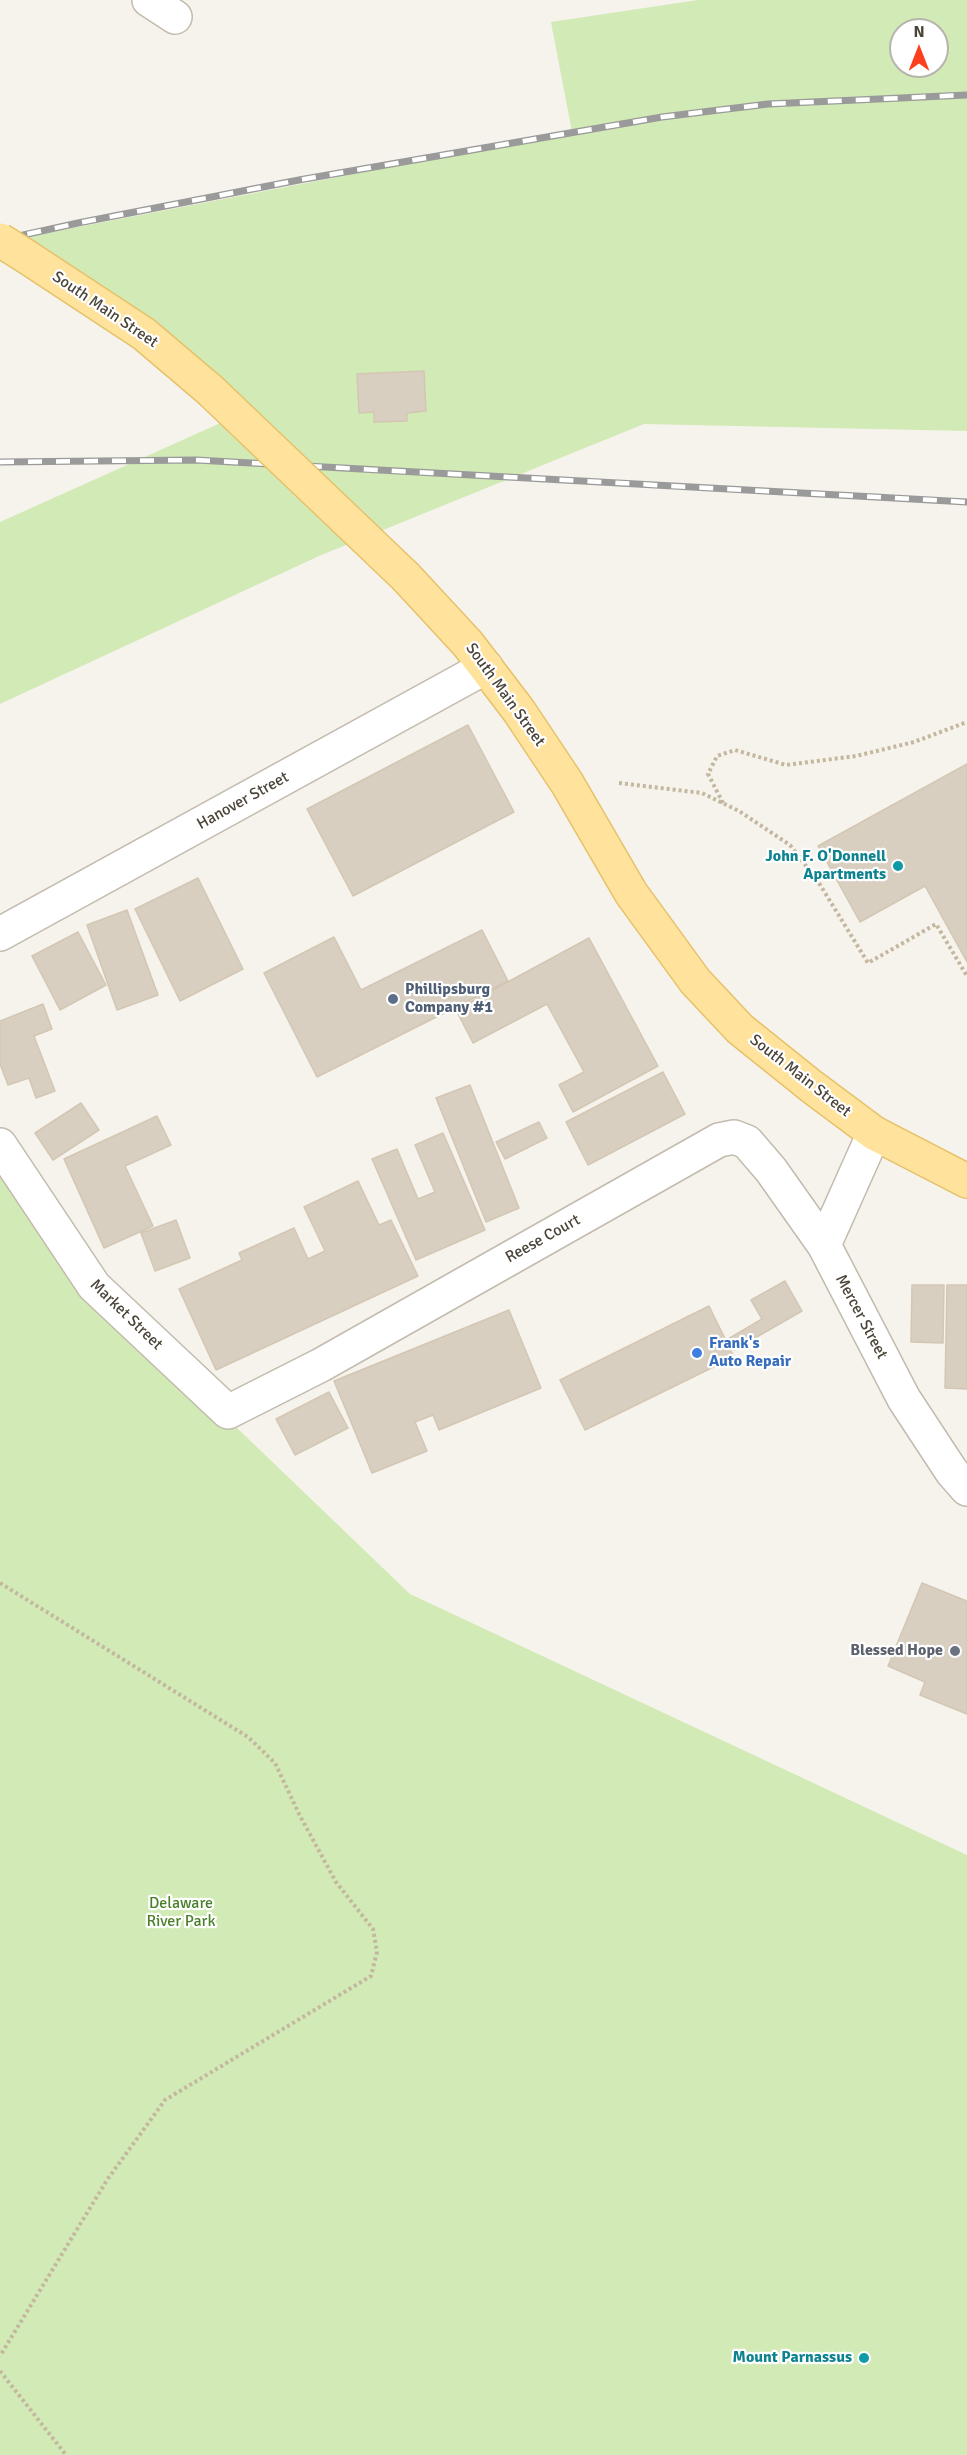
<!DOCTYPE html>
<style>
body{margin:0}
#map{position:relative;width:967px;height:2455px;overflow:hidden;background:#f6f3ec;font-family:Signika,sans-serif}
canvas{display:block}
.north{position:absolute;left:889px;top:18px;width:60px;height:60px;box-sizing:border-box;background:#fff;border:2px solid #b7b4b0;border-radius:50%;rotate:0deg;font-size:16px;font-weight:700;line-height:24px;text-align:center;color:#4b4439}
.north::after{content:'';display:block;margin:auto;width:21px;height:27px;background:#fc3f1d;clip-path:polygon(50% 0,100% 100%,50% 72%,0 100%)}
</style>
<div id="map">
<canvas width="967" height="2455"></canvas>
<div class="north">N</div>
</div>
<script>
const ctx = document.querySelector('canvas').getContext('2d');
ctx.lineJoin = 'round';
function paint(path, color) {
  ctx.fillStyle = color;
  ctx.fill(path, 'evenodd');
}
function stroke(path, color, width, dash) {
  ctx.strokeStyle = color;
  ctx.lineWidth = width;
  ctx.lineCap = dash ? 'butt' : 'round';
  ctx.setLineDash(dash || []);
  ctx.stroke(path);
}
function drawText(font, color, halo, rows, align = 'center') {
  ctx.font = font + ' Signika,sans-serif';
  ctx.lineWidth = 4.5;
  ctx.setLineDash([]);
  ctx.textBaseline = 'middle';
  ctx.strokeStyle = halo;
  ctx.fillStyle = color;
  for (const [text, x, y, turn = 0] of rows) {
    ctx.save();
    ctx.translate(x, y);
    ctx.rotate((+turn || 0) * Math.PI / 180);
    ctx.textAlign = isNaN(turn) ? turn : align;
    if (halo) ctx.strokeText(text, 0, 0);
    ctx.fillText(text, 0, 0);
    ctx.restore();
  }
}
paint(new Path2D(`
 M698,0H967V431L644,424L319,556L0,704V522L236,416L21,238L572,132L551,22ZM901,30H937V66H901Z
 M0,1127L111,1307L410,1594L967,1855V2455H0Z`), '#d2eab5');
const building = new Path2D(`
 M424,371L426,411L407,413V421L374,422V412L359,413L357,374Z
 M468,725L514,812L353,896L307,809Z
 M967,764V962L925,886L860,922L818,846Z
 M198,878L243,969L180,1001L135,909Z
 M127,910L158,995L117,1010L87,925Z
 M482,930L508,981L317,1077L264,973L334,937L361,990Z
 M78,932L106,985L60,1010L32,956Z
 M589,938L658,1066L573,1112L559,1085L584,1072L547,1004L473,1043L456,1010Z
 M43,1004L52,1029L34,1036L55,1091L36,1098L29,1078L8,1085L0,1064V1021Z
 M663,1072L685,1114L588,1165L566,1122Z
 M470,1085L519,1208L486,1222L436,1098Z
 M81,1103L99,1130L53,1160L35,1133Z
 M157,1116L171,1145L125,1166L153,1226L104,1248L64,1159Z
 M539,1122L547,1138L505,1159L496,1142Z
 M443,1133L485,1230L416,1260L372,1159L397,1149L418,1199L435,1192L415,1145Z
 M358,1181L379,1225L391,1220L418,1276L216,1370L179,1289L242,1260L239,1253L294,1228L308,1259L325,1251L304,1207Z
 M176,1220L190,1258L155,1271L141,1233Z
 M785,1281L802,1311L734,1350L728,1339L762,1319L751,1300Z
 M912,1285H944L943,1343L911,1342Z
 M947,1285H967V1389L945,1388Z
 M709,1306L734,1357L585,1430L560,1380Z
 M509,1310L541,1388L439,1430L433,1415L415,1422L427,1451L372,1473L334,1381Z
 M329,1392L348,1428L295,1455L276,1419Z
 M922,1583L967,1601V1714L920,1695L925,1682L888,1666Z`);
paint(building, '#d8cfc1');
stroke(building, '#d3c7b4', 1.5);
const minor = new Path2D(`
 M149,0L175,17
 M0,934L486,667
 M0,1145L94,1286L228,1412L321,1365L719,1140L734,1137L747,1142L771,1170L824,1245L904,1399L952,1472L967,1489
 M824,1245L874,1133`);
const major = new Path2D(`
 M27,257L144,334L210,390
 M406,577L468,644L519,711L567,783L631,893L695,981L740,1029L811,1086L874,1133L967,1181`);
stroke(minor, '#c2bbae', 36);
stroke(major, '#e6c16a', 36);
stroke(new Path2D(`
 M619,783L702,793L739,811L790,845L819,883L868,963L936,924L967,976
 M723,803L708,774L717,756L735,750L786,765L856,756L914,742L967,722
 M0,1583L248,1737L275,1763L300,1816L336,1882L373,1929L377,1952L371,1976L165,2100L107,2180L0,2356
 M0,2371L66,2455`), '#c4b79f', 4, [3, 3]);
stroke(minor, '#fff', 33);
stroke(major, '#ffe39c', 33);
const rail = new Path2D(`
 M0,240L78,223L299,180L662,117L768,104L967,95
 M0,462L196,460L967,502`);
stroke(rail, '#9a9a9a', 7);
stroke(rail, '#fff', 4.5, [14]);
const majorBridge = new Path2D(`
 M0,240L27,257
 M210,390L406,577`);
stroke(majorBridge, '#e6c16a', 36, []);
stroke(majorBridge, '#ffe39c', 33);
for (const [x, y, r, color] of [
 [898,866,6,"#0f9aa8"],
 [393,999,6,"#5c6f8a"],
 [697,1353,6,"#3f7fe0"],
 [955,1651,6,"#6b7280"],
 [864,2358,6,"#0f9aa8"]
]) {
  const dot = new Path2D();
  dot.arc(x, y, r, 0, 2 * Math.PI);
  ctx.fillStyle = color;
  ctx.fill(dot);
  stroke(dot, '#fff', 2);
}
drawText('16px', '#4b4439', '#fff', [
 ["South Main Street",105,310,34],
 ["South Main Street",505,695,54],
 ["Hanover Street",243,801,-29],
 ["South Main Street",800,1076,38],
 ["Reese Court",543,1239,-29],
 ["Market Street",126,1315,44],
 ["Mercer Street",861,1317,62]
]);
drawText('bold 16px', '#0d838f', '#fff', [
 ["John F. O'Donnell",886,857],
 ["Apartments",886,875],
 ["Mount Parnassus",852,2358]
], 'right');
drawText('bold 16px', '#4e5e75', '#fff', [
 ["Phillipsburg",405,990],
 ["Company #1",405,1008]
], 'left');
drawText('bold 16px', '#366cbe', '#fff', [
 ["Frank's",709,1344],
 ["Auto Repair",709,1362]
], 'left');
drawText('bold 16px', '#5b616d', '#fff', [
 ["Blessed Hope",943,1651]
], 'right');
drawText('16px', '#4a7f2a', '#fff', [
 ["Delaware",181,1904],
 ["River Park",181,1922]
]);
</script>
